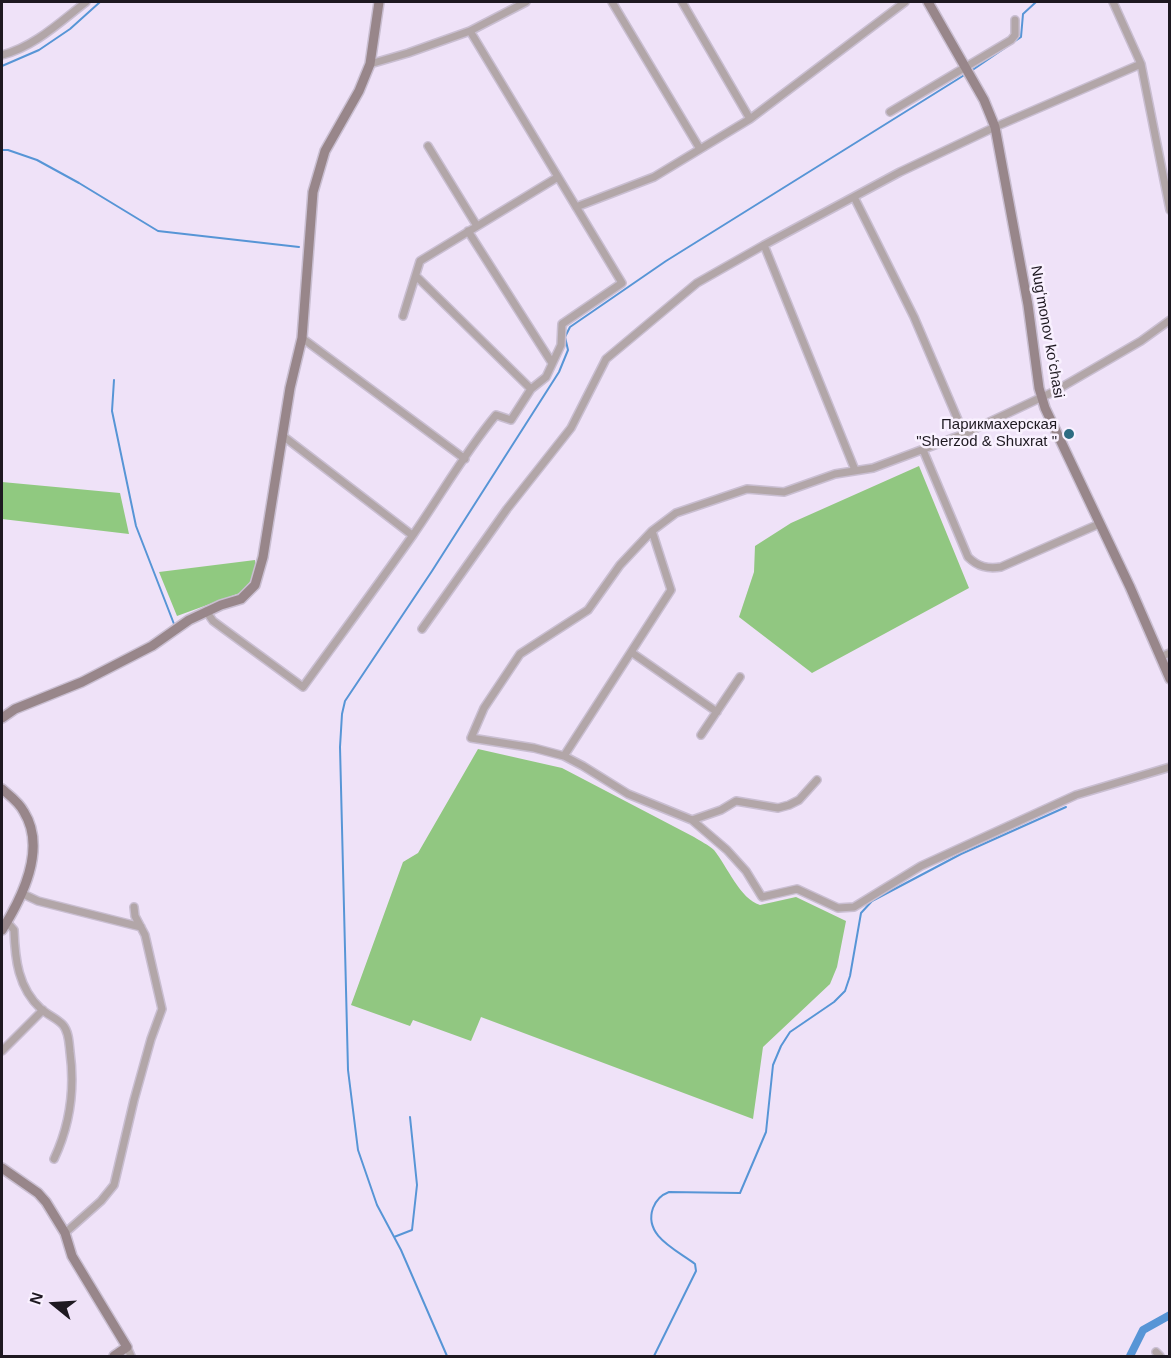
<!DOCTYPE html>
<meta charset="utf-8">
<style>
body{margin:0}
#map{position:relative;width:1171px;height:1358px;overflow:hidden;background:#efe2f8;font-family:Arial,sans-serif}
canvas{display:block}
.frame{position:absolute;inset:0;border:3px solid #1e1921;pointer-events:none}
.north{position:absolute;left:24px;top:1274px;width:60px;height:60px;-webkit-text-stroke:4px #f9f1ff;paint-order:stroke;rotate:288deg;font-size:16px;font-weight:700;line-height:24px;text-align:center;color:#1e1921}
.north::after{content:'';display:block;margin:auto;width:21px;height:27px;background:#1e1921;clip-path:polygon(50% 0,100% 100%,50% 72%,0 100%)}
</style>
<div id="map">
<canvas width="1171" height="1358"></canvas>
<div class="frame"></div>
<div class="north">N</div>
</div>
<script>
const ctx = document.querySelector('canvas').getContext('2d');
ctx.lineJoin = 'round';
function paint(path, color) {
  ctx.fillStyle = color;
  ctx.fill(path, 'evenodd');
}
function stroke(path, color, width, dash) {
  ctx.strokeStyle = color;
  ctx.lineWidth = width;
  ctx.lineCap = dash ? 'butt' : 'round';
  ctx.setLineDash(dash || []);
  ctx.stroke(path);
}
function drawText(font, color, halo, rows, align = 'center') {
  ctx.font = font + ' Arial,sans-serif';
  ctx.lineWidth = 5;
  ctx.setLineDash([]);
  ctx.textBaseline = 'middle';
  ctx.strokeStyle = halo;
  ctx.fillStyle = color;
  for (const [text, x, y, turn = 0] of rows) {
    ctx.save();
    ctx.translate(x, y);
    ctx.rotate((+turn || 0) * Math.PI / 180);
    ctx.textAlign = isNaN(turn) ? turn : align;
    if (halo) ctx.strokeText(text, 0, 0);
    ctx.fillText(text, 0, 0);
    ctx.restore();
  }
}
paint(new Path2D(`
 M919,466L969,588L812,673L739,617L754,572L755,546L791,523Z
 M478,749L562,768L694,837C700,841 709,845 714,850C727,866 740,899 760,905L796,897L846,921L837,967L830,984L763,1047L753,1119L481,1017L471,1041L413,1020L410,1026L351,1005L403,862L418,853Z`), '#91c781');
paint(new Path2D(`
 M2,482L120,493L129,534L2,519Z
 M255,560L256,575L240,593L177,616L159,572Z`), '#90c980');
stroke(new Path2D(`
 M2,66L39,50L70,29L100,2
 M971,71L1021,37L1023,14L1036,2
 M2,150H8L37,160L79,183L158,231L299,247
 M114,380L112,411L136,526L174,624
 M394,1237L412,1230L417,1185L410,1117
 M447,1356L401,1250L377,1205L358,1150L348,1070L340,747L342,714L345,701L432,571L559,372L568,350L565,337L570,327L666,261L966,74
 M654,1356L696,1271L695,1264C677,1250 643,1236 653,1208C656,1200 661,1195 669,1192L740,1193L766,1132L773,1065L781,1046L790,1032L834,1002L845,991L850,976L861,913L872,901L961,854L1066,807`), '#5795d6', 2);
stroke(new Path2D(`
 M1130,1356L1143,1330L1170,1315`), '#5795d6', 8);
const street = new Path2D(`
 M612,2L700,149
 M682,2L750,119
 M1113,2L1141,64L1170,210
 M2,55C34,47 60,22 86,2
 M370,64L408,53L470,31L526,2
 M890,112L1011,40L1015,35V20
 M428,146L477,226
 M854,197L914,317L964,434
 M576,207L654,177L750,119L905,2
 M468,231L552,363
 M764,245L855,470
 M416,276L531,389
 M403,316L420,261L558,177
 M302,338L465,459
 M283,436L412,535
 M923,450L968,557C978,567 988,569 1001,567L1099,524
 M206,611L213,621L303,687C340,636 377,586 413,535C441,495 465,452 496,415L511,420L531,389L546,377L561,345L562,324L622,283L470,31
 M422,629L507,509L571,428L606,359L697,283L764,245L900,172L995,127L1141,64
 M631,652L717,712
 M1160,657L1170,653
 M701,735L740,677
 M564,756L671,590L652,531
 M817,780L799,800L789,805L778,808L736,801L721,810L692,820L628,794L583,766L564,756L534,748L471,738L484,708L520,654L588,610L620,565L652,531L676,513L747,489L784,492L835,474L873,468L964,434L1055,391L1141,341L1170,320
 M692,820L727,850L746,871L762,897L797,889L838,908L854,907L921,866L1076,795L1170,767
 M21,893L38,901L141,927
 M7,922L14,930C15,959 18,988 41,1009C48,1015 58,1019 63,1025C69,1032 69,1043 70,1052C75,1089 70,1125 54,1159
 M2,1051L43,1010
 M65,1233L101,1201L114,1185L134,1100L151,1039L162,1009L145,935L135,916L134,907
 M127,1347L131,1356
 M1156,1352L1160,1356`);
const secondary = new Path2D(`
 M928,2L984,100L995,127L1028,305L1039,388L1045,408L1130,587L1170,679
 M2,718L15,709L82,682L152,646L189,620L221,605L241,599L255,585L263,557L290,388L302,338L313,192L325,151L359,91L370,64L379,2
 M2,789C10,796 19,802 24,812C47,849 22,898 2,930
 M2,1168L38,1193L46,1202L65,1233L72,1256L127,1347L114,1356`);
stroke(street, '#c9bed1', 10);
stroke(secondary, '#c9bed1', 12);
stroke(street, '#b2a6a8', 7);
stroke(secondary, '#98868a', 9);
for (const [x, y, r, color] of [
 [1069,434,6,"#2e6c82"]
]) {
  const dot = new Path2D();
  dot.arc(x, y, r, 0, 2 * Math.PI);
  ctx.fillStyle = color;
  ctx.fill(dot);
  stroke(dot, '#f9f1ff', 2);
}
drawText('15px', '#1e1921', '#f9f1ff', [
 ["Nugʻmonov koʻchasi",1047,332,80]
]);
drawText('15px', '#1e1921', '#f9f1ff', [
 ["Парикмахерская",1057,425],
 ["\"Sherzod & Shuxrat \"",1057,442]
], 'right');
</script>
